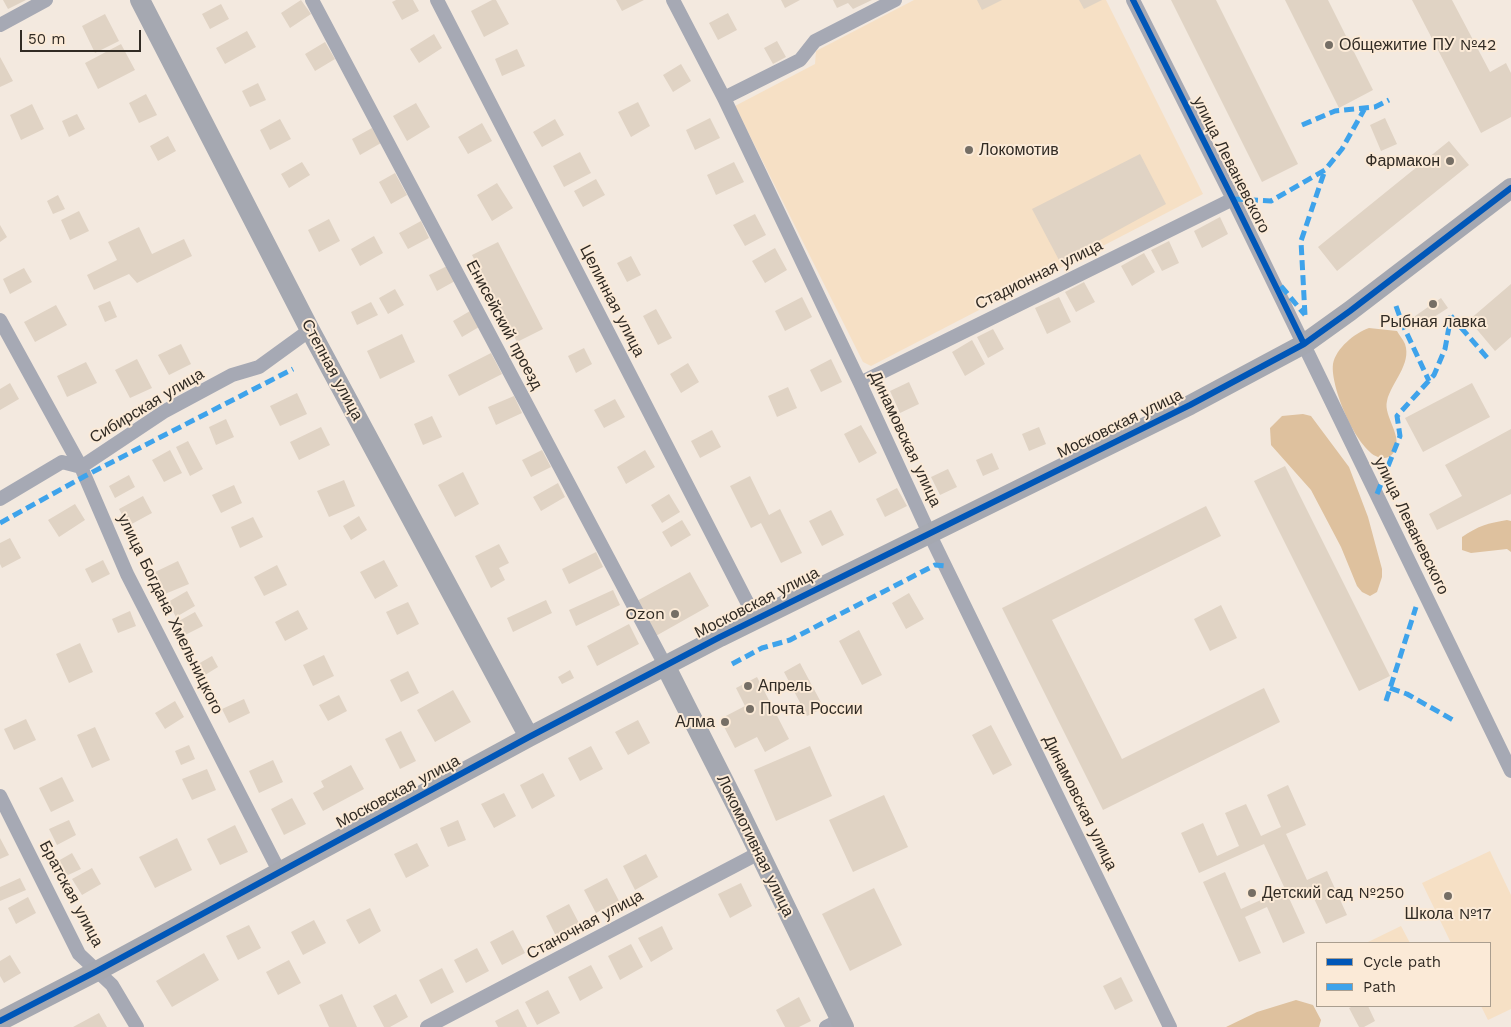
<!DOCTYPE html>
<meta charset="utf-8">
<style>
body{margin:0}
#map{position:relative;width:1511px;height:1027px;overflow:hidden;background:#f3e9df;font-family:"Work Sans",sans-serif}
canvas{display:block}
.legend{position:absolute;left:1316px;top:942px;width:175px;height:65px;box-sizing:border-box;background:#fbead7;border:1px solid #aa9e8f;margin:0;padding:6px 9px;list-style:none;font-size:15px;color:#312b24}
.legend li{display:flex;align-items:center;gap:10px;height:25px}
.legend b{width:25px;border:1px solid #aa9e8f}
.scale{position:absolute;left:20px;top:30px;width:121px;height:22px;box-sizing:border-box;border:2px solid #312b24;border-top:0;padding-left:6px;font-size:15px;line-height:18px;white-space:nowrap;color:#312b24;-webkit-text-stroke:4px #fbead7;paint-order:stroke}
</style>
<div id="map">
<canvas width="1511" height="1027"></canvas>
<ul class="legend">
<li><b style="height:6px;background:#0057b8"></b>Cycle path</li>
<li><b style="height:6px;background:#3ea3eb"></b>Path</li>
</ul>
<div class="scale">50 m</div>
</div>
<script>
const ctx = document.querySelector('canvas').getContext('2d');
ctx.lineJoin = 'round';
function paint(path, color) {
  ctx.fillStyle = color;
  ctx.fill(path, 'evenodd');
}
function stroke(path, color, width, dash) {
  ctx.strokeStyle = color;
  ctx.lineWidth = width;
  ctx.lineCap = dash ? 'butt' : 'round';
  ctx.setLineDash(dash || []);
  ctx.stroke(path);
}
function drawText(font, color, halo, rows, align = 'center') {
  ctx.font = font + ' "Work Sans",sans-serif';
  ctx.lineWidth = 4;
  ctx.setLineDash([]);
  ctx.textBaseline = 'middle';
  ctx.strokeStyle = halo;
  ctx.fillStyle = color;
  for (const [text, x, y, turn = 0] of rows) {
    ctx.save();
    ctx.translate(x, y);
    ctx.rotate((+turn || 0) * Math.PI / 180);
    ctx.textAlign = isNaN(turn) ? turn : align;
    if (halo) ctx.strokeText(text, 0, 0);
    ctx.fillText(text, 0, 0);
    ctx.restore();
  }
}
paint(new Path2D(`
 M914,0H1106L1203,194L871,366L863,362L735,106L815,64L816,51Z
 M1490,851L1511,895V1009L1488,1020L1481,1006H1490V943H1451L1422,883Z
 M1401,926L1410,943H1366Z`), '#f6e0c5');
paint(new Path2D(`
 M1369,328L1397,331C1399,335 1403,339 1405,344C1412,364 1391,383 1387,401C1383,416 1404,437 1394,452C1391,457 1384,460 1378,457C1356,449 1330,386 1333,364C1336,348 1355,333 1369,328Z
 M1303,414L1311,416L1349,467L1368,517L1382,569V577L1377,592L1370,596L1362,592L1357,586L1341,547L1311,490L1271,445L1270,428L1282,416Z
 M1507,520L1511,521V552L1507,549L1471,553L1462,550V537C1478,526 1488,523 1507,520Z
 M1296,1000L1313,1005L1321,1020L1319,1027H1226L1257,1012Z`), '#dec19e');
paint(new Path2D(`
 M3,0H26L8,9Z
 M301,0L311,14L290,28L281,13Z
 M396,0H413L419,11L402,20L392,2Z
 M492,0H496L509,24L484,37L471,11Z
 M616,0H644L622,11Z
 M781,0H800L785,8Z
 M833,0H872L853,9L848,3L837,8Z
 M977,0H1002L982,10Z
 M1079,0H1102L1084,9Z
 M1171,0H1216L1298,164L1262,182Z
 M1285,0H1328L1373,90L1339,108Z
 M1412,0H1452L1490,72L1506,63L1511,73V117L1481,133Z
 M221,4L229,19L210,29L202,14Z
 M728,13L737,30L718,40L709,23Z
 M105,14L119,41L95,53L82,26Z
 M247,31L256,47L225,64L216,48Z
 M434,34L442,48L419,63L410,49Z
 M777,41L786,57L773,64L764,48Z
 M325,42L335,59L315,71L305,54Z
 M121,44L135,70L98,89L85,63Z
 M517,49L525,66L502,76L495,59Z
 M0,57L13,81L0,87Z
 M681,64L691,81L673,92L663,75Z
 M258,83L266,100L250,107L242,91Z
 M146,94L157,115L139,123L129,103Z
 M638,102L650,126L631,137L618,112Z
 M416,103L430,127L407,141L393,116Z
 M32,104L44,129L21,140L10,115Z
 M77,114L85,129L69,137L62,121Z
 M710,118L720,138L695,150L686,130Z
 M1385,118L1397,144L1381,151L1370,125Z
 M280,119L291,139L270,150L260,130Z
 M555,119L564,135L542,147L533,132Z
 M482,123L492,141L468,154L458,137Z
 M372,128L381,143L360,155L352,139Z
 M168,136L176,151L158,161L150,146Z
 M1449,141L1469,165L1337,271L1318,247Z
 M580,152L591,173L564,187L553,166Z
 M1140,154L1166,204L1060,262L1032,209Z
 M302,162L310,175L289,188L281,174Z
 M734,162L744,182L716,195L707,175Z
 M395,173L407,195L391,204L379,182Z
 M596,179L605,195L583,207L574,191Z
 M497,183L513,208L492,221L477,195Z
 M58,195L65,209L53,214L47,201Z
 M79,211L89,231L70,240L61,220Z
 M755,214L766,235L745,246L733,225Z
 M1220,217L1228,234L1202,248L1194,231Z
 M329,219L340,241L319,252L308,230Z
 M421,221L429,238L408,249L399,233Z
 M0,225L7,237L0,242Z
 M139,227L152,254L184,239L192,256L137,283L129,274L94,290L87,275L117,260L108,242Z
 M374,236L383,253L360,266L351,249Z
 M1169,241L1179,263L1162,271L1151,250Z
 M498,242L543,329L517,342L472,255Z
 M775,248L787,270L765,283L752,261Z
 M1144,253L1155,272L1132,286L1121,266Z
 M631,256L641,275L627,282L617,263Z
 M447,266L455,281L437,291L429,275Z
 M24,268L32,282L10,294L3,279Z
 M1084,282L1095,302L1076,312L1065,292Z
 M1511,284V337L1495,351L1469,320Z
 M395,289L404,305L388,314L379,298Z
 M802,297L812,317L785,331L775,311Z
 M1059,297L1071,322L1047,334L1035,308Z
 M1441,298L1448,308L1414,330L1408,321Z
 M110,301L117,317L105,322L98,306Z
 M371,302L378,315L357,325L351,312Z
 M56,305L67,325L35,342L24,322Z
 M656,309L672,338L658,345L643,316Z
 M470,311L479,327L462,337L453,321Z
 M993,329L1004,349L988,358L977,337Z
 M402,334L415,362L380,379L367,351Z
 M972,340L985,364L965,376L952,352Z
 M181,344L191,364L169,375L158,355Z
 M584,348L592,364L576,373L568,356Z
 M491,353L502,374L459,396L448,375Z
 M137,359L152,388L130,398L115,370Z
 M831,359L842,382L821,392L810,370Z
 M86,362L97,383L67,397L57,376Z
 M688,363L699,382L681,393L670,374Z
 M909,382L919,404L900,413L890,391Z
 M10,383L19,399L0,410V389Z
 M1472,383L1490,417L1423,452L1405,418Z
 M788,387L797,408L777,417L768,396Z
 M297,393L307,414L280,426L270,406Z
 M514,396L522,413L496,425L488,407Z
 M615,399L625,417L604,428L594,410Z
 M432,416L442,437L423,445L414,424Z
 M226,419L234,437L216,445L209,427Z
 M861,425L877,453L859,463L844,434Z
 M321,427L330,445L299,460L290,442Z
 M1039,427L1046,444L1029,451L1022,434Z
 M1511,429V494L1437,530L1429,514L1462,496L1445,465Z
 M712,430L721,447L700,458L691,441Z
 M188,441L203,469L190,476L176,447Z
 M170,450L182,473L164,482L152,460Z
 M542,450L551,467L531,477L522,460Z
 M645,450L655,467L626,484L617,467Z
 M992,453L999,469L983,476L976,460Z
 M1285,466L1390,676L1359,691L1254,481Z
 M948,469L957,487L940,495L931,477Z
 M463,472L479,504L455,517L438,485Z
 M129,475L135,487L115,498L109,486Z
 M750,476L769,515L780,509L802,553L781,563L761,523L751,528L730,486Z
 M344,480L355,506L329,517L317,491Z
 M558,483L565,497L541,511L533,497Z
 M234,485L242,503L221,513L212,495Z
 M897,488L907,506L885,517L876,499Z
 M669,494L680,512L662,523L651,505Z
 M143,496L152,513L128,526L119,509Z
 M75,504L85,520L59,537L48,520Z
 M1206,506L1221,536L1052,620L1122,759L1264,688L1280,722L1103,810L1002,608Z
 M831,510L844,535L822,546L809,521Z
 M359,516L367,530L351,540L343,526Z
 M253,517L263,537L240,548L231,527Z
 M682,520L691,535L671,547L662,532Z
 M10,538L21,558L2,568L0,564V543Z
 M499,544L509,563L499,568L505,580L491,588L475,556Z
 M596,552L603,567L569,584L562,569Z
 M103,560L110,574L92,583L85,569Z
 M384,560L398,586L375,599L360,572Z
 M178,561L189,584L165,594L155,572Z
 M277,565L287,585L264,596L254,577Z
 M690,572L709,606L654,637L635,602Z
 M613,590L620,605L576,626L569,610Z
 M187,591L195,606L176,617L168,602Z
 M909,593L924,619L906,629L892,603Z
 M546,600L552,613L513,632L507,618Z
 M408,602L419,624L397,635L386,612Z
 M1221,605L1237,638L1210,651L1194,619Z
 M298,610L308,629L285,641L275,622Z
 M130,611L136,626L118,633L112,619Z
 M195,612L203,626L185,635L177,622Z
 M629,624L639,644L597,666L587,646Z
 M859,630L882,675L862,685L839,641Z
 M80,643L93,672L69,683L56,654Z
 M324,655L334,676L313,686L303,665Z
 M212,656L218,667L205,675L198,664Z
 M800,663L824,708L807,716L784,672Z
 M570,670L574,678L562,684L558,677Z
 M408,671L419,693L401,702L390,680Z
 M757,677L789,739L765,752L757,737L735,748L720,719L745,706L736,688Z
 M453,690L471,722L435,742L417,710Z
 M339,695L347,711L328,721L319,705Z
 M244,699L250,713L229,723L222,709Z
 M175,701L184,717L165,729L155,713Z
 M26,719L36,740L14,750L4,729Z
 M638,720L650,743L628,755L615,732Z
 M991,725L1012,765L993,775L972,735Z
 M95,727L110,760L92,768L77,735Z
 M401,731L416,761L400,769L385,739Z
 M189,745L195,759L181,765L175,751Z
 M591,746L603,769L580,781L568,758Z
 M810,746L832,796L776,821L754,770Z
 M273,760L283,782L259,793L249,771Z
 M351,765L364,789L323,811L313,793L324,787L321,781Z
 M207,769L216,790L192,800L182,779Z
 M543,773L555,796L532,809L520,785Z
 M62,777L74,801L51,812L39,788Z
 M1288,785L1306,825L1286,834L1307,880L1327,871L1347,915L1326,924L1309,888L1289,898L1305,933L1283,943L1267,907L1245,917L1261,953L1239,962L1203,882L1225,872L1241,909L1285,889L1264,844L1199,873L1181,833L1203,823L1217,856L1239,846L1225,813L1246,804L1261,836L1281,827L1267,795Z
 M504,793L516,816L494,828L481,804Z
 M884,795L908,847L853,872L829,820Z
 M292,798L306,824L284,835L271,809Z
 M69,820L76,835L57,845L49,829Z
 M458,820L466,840L448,847L440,828Z
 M235,825L248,852L220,865L207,839Z
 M0,838L9,855L0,859Z
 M177,838L192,870L155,888L139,857Z
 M417,843L429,866L406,878L394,854Z
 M72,853L81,869L66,876L58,861Z
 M646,854L658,877L635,890L623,866Z
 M92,868L101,884L82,895L72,879Z
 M20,878L26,890L0,901V887Z
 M607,878L619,901L596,913L584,890Z
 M741,883L752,906L730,918L718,894Z
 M874,888L902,945L850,971L822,914Z
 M28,897L36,913L16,924L8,908Z
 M569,904L581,927L558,940L546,916Z
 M370,908L381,931L359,944L346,920Z
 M314,920L326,943L303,955L291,932Z
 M249,925L261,948L238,960L226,936Z
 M662,926L673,949L651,962L638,938Z
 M513,930L525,953L502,965L490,942Z
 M631,944L643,967L620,980L608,956Z
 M477,948L489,971L466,983L454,960Z
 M204,953L219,980L172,1007L156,981Z
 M10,955L21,973L4,983L0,976V961Z
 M289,960L301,983L278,995L266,972Z
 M591,965L603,988L580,1001L568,977Z
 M442,968L454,992L431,1004L419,980Z
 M1121,977L1133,1001L1115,1010L1103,986Z
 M548,990L560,1013L537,1025L525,1002Z
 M342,994L357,1027H329L319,1005Z
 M396,994L408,1017L390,1027H384L373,1006Z
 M799,997L811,1021L799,1027H785L776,1010Z
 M1353,1006H1368L1375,1021L1364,1027H1359L1349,1008Z
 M518,1009L527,1027H498L495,1021Z
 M99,1013L107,1027H73Z`), '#e0d3c4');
stroke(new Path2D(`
 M312,0L665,665
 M437,0L747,602L757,617
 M673,0L724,98L860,383L929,533L1170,1027
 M1133,0L1233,199L1511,771
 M0,25L46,0
 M724,98L800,60L815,41L895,0
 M0,320L81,467L127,574L279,871
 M860,383L1233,199
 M0,499L62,462L81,467L165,411L232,375L259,367L310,330
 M0,796L79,954L112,985L137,1027
 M427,1027L759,853
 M826,1027L840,1020`), '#a6a9b4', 14);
stroke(new Path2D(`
 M140,0L310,330L529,737
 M665,665L738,809L844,1027
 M0,1021L97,971L529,737L720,637L1190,405L1304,344L1350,311L1511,188`), '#a5a8b1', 20);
stroke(new Path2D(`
 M1302,125L1335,111L1375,107L1389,100
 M1233,199L1271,201L1325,170L1342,149L1365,108
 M1281,286L1305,315
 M1396,306L1402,323L1429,381
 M1305,315L1301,241L1325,170
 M1451,316L1490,361
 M1377,494L1400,436L1397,416L1434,375L1445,349L1451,316
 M0,523L85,476L293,369
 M732,664L762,648L790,640L935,565L945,566
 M1390,688L1407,694L1453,720
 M1386,701L1416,607`), '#3ea3eb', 5, [10, 5]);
stroke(new Path2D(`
 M1133,0L1233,199L1304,344
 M0,1021L97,971L529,737L720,637L1190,405L1304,344L1350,311L1511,188`), '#0057b8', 6);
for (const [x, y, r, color] of [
 [1329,45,5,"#756e65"],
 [969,150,5,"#756e65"],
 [1450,161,5,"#756e65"],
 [1433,304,5,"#756e65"],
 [675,614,5,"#756e65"],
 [748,686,5,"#756e65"],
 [750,709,5,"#756e65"],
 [725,722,5,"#756e65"],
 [1252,893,5,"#756e65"],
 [1448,896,5,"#756e65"]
]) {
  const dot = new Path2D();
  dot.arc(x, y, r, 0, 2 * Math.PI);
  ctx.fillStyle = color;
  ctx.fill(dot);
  stroke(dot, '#fbead7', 2);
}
drawText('16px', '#312b24', '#fbead7', [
 ["Общежитие ПУ №42",1339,45],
 ["Локомотив",979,150],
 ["Фармакон",1440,161,"right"],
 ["Рыбная лавка",1433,322,"center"],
 ["Ozon",665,614,"right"],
 ["Апрель",758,686],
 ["Почта России",760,709],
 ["Алма",715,722,"right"],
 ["Детский сад №250",1262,893],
 ["Школа №17",1448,914,"center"]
], 'left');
drawText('16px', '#312b24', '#fbead7', [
 ["улица Леваневского",1231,165,63],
 ["Стадионная улица",1039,275,-26],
 ["Целинная улица",612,301,63],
 ["Енисейский проезд",504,325,62],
 ["Степная улица",332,370,62],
 ["Сибирская улица",147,406,-31],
 ["Московская улица",1120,424,-26],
 ["Динамовская улица",905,439,65],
 ["улица Леваневского",1411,526,64],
 ["Московская улица",757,603,-27],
 ["улица Богдана Хмельницкого",170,614,64],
 ["Московская улица",398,792,-28],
 ["Динамовская улица",1080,803,64],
 ["Локомотивная улица",755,846,64],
 ["Братская улица",71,894,62],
 ["Станочная улица",585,925,-28]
]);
</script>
